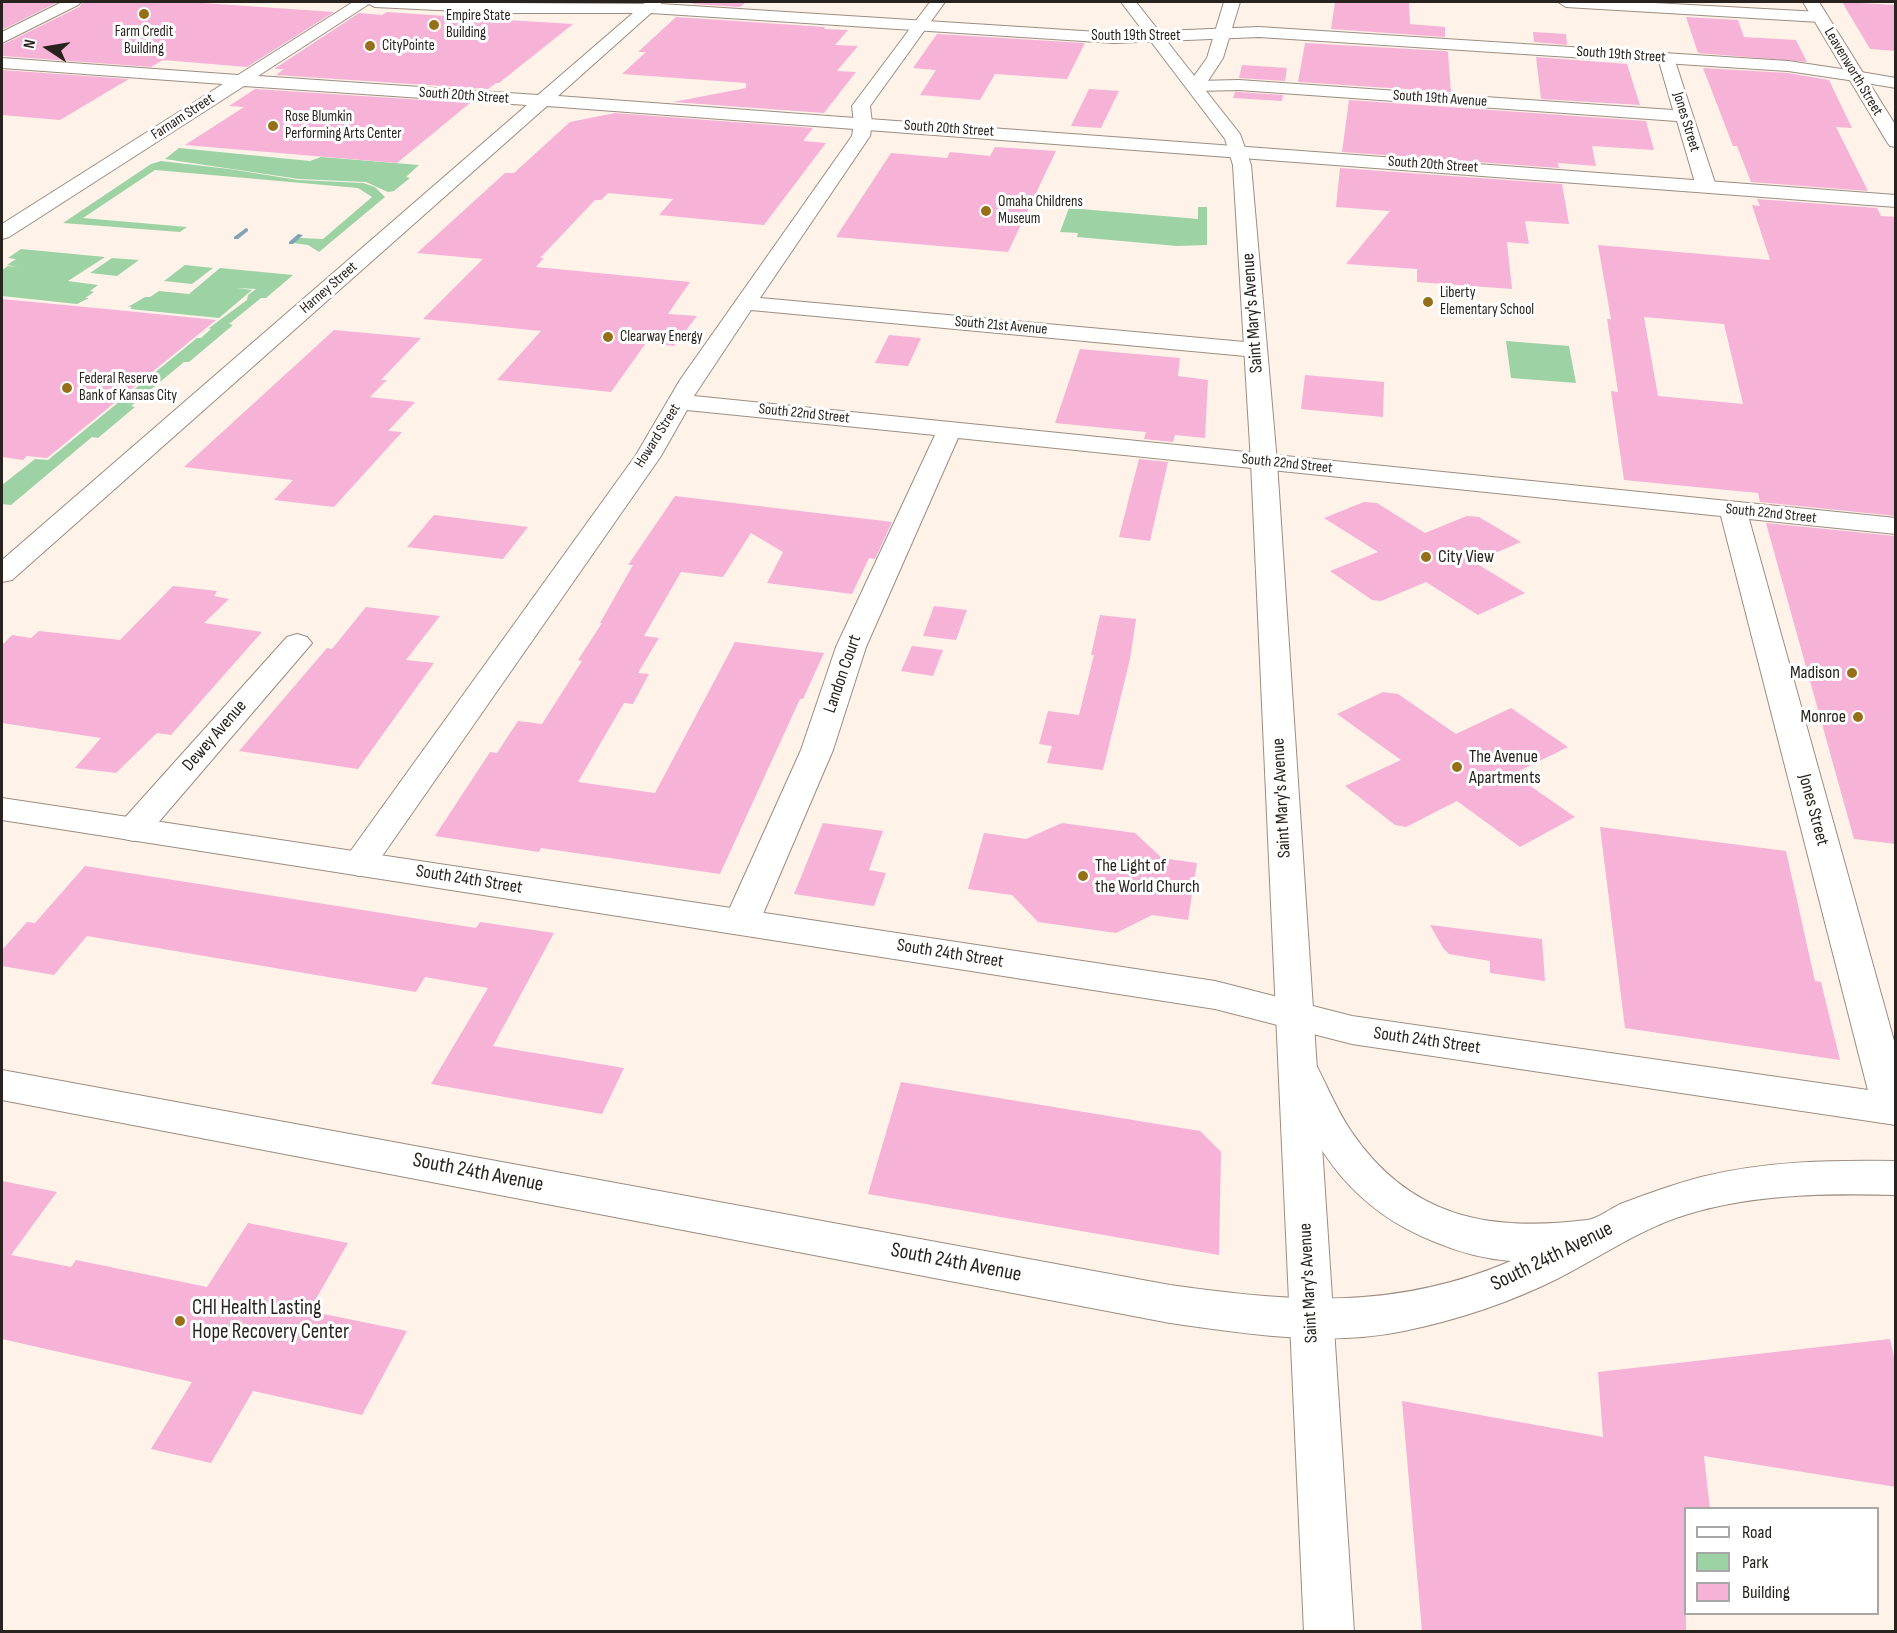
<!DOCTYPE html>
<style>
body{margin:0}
#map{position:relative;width:1897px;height:1633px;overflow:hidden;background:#fff2e8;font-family:"Sofia Sans Condensed",sans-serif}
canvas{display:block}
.frame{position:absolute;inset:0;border:3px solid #28231e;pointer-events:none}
.legend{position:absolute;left:1684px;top:1507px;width:195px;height:108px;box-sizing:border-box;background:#fff;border:2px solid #a9a7a5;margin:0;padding:8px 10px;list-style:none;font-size:18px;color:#28231e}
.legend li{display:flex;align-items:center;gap:12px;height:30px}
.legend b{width:30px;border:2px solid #a9a7a5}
.north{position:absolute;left:18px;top:18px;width:60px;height:60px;-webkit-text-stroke:4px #fff;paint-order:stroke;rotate:282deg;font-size:16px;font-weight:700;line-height:24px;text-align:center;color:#28231e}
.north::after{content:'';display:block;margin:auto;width:21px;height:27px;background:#28231e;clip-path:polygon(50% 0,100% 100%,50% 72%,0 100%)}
</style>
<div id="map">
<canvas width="1897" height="1633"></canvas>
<div class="frame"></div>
<ul class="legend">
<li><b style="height:8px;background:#fff"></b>Road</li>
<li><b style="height:16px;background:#9cd2a4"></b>Park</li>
<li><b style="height:16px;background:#f6b2d7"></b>Building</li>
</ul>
<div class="north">N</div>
</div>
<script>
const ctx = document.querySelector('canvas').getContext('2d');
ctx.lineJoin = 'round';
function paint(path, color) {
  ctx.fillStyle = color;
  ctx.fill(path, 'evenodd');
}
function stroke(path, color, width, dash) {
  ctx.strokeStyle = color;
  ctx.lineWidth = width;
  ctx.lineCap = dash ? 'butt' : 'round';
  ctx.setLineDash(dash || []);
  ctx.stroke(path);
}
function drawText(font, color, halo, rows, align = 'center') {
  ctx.font = font + ' "Sofia Sans Condensed",sans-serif';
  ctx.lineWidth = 6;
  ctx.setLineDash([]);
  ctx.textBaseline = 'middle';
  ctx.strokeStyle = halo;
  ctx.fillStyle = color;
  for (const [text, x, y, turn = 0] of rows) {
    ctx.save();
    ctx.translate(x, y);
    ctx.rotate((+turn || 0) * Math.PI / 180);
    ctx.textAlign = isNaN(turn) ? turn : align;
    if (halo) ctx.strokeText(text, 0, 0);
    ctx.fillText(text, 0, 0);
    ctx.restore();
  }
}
paint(new Path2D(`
 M179,148L310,161L321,157L419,165L406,177L410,178L394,191L388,192L366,182L299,179L165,159Z
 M161,161L229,169L298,180L363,183L375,187L385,197L319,252L308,245L293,243L299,238L323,239L372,197L358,188L155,170L83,218L187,227L180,232L63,223L151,164Z
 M1198,207H1207V245L1177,246L1077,237L1078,233L1060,232L1069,208L1198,219Z
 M21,249L105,257L68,281L98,285L90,291L94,292L85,298H89L77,304L2,296V270L8,266L18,267L7,265L16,259L8,258Z
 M112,258L139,260L117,276L90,273Z
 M185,265L213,268L192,284L164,281Z
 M220,268L293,275L266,298H261L229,324L233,325L189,362H184L131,406L135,407L98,438L92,437L11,505L2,504V485L35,459L48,460L197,338H201L211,329L209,328L247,300L248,295L256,289L237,288L252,290L219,318L130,309L132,307H128L145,297H150L159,291L189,294Z
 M1506,341L1569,346L1576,383L1511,378Z`), '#9cd2a4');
paint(new Path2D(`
 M246,228L248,229V231L238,239H234V237Z
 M298,234L303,235L293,244H289V242Z`), '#80a3b7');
paint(new Path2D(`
 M2,2H58L2,30Z
 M83,2H188L334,12L247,67L163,60L151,67L2,56V45L79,7Z
 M694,2H746L740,7L692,4Z
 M1335,2H1409L1410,24L1445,27V37L1331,29Z
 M1842,2L1896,5V51L1870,49Z
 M387,12L490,19L573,24L499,83H496L488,89L276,75L284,69H274L359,13L382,15Z
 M676,17L825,27L824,29L848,30L835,45L858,46L837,71L856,72L824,113L673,102L746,88V83L622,74L646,52H638Z
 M1686,17L1738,20L1744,37L1796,40L1807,62L1698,53Z
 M1533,32L1566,34L1567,45L1534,42Z
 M937,34L1084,43H1085L1067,79L995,74L980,100L920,95L936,70L913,68Z
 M1305,43L1445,51L1448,52L1451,92L1298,82Z
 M1536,57L1627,64L1640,105L1541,99Z
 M1242,65L1287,68L1285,81L1239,78Z
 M1703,68L1788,73L1829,80L1852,128L1836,127L1868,191L1751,182L1737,146H1733Z
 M2,70L129,79L60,120L2,115Z
 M255,89L470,103L397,163L185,145L244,107L229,106Z
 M1089,89L1119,91L1101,128L1071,126Z
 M1235,92H1239L1283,95L1282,101L1233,98Z
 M1349,100L1646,121L1654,150L1592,146L1596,166L1558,163L1559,168L1342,152Z
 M615,113L813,128L803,141L826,143L764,225L659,215L673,199L608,193L601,200H595L540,258H544L536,267L690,282L668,314L697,316L674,346L646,343L611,392L497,380L541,331L423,319L483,259L417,253L505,173H514L570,122Z
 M995,147L1056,151L1008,252L836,237L891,153L947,158L950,152L990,156Z
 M1340,168L1562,184L1569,224L1525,221L1529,244L1507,242L1512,289L1417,282V269L1346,264L1390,211L1336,207Z
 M1757,199L1877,208L1881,216L1896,217V516L1760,502L1758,493L1624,480L1611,391L1618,392L1607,319H1611L1598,245L1770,260L1752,205L1760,206ZM1644,317L1724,324L1743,404L1658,396Z
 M2,299L127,311L216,320L47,458L27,456L23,460L2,457Z
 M334,330L421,338L381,380H387L370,397L415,402L388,431L402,432L334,507L274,500L293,480L184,467Z
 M889,335L921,338L908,366L875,363Z
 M1080,349L1180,358L1178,376L1208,380L1205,438L1175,435L1173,442L1144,439L1146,432L1055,423Z
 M1305,375L1384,382L1383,417L1301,409Z
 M1139,459L1168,462L1150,541L1119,537Z
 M675,496L892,522L875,559L869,558L852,594L767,583L783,552L751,533L723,577L681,572L644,636L659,638L638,673L649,674L633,704L624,703L578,782L655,793L735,642L824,653L803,699H800L720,874L541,848L539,852L435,836L490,752L497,753L518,721L542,724L582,661L578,660L602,623H600L633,565H628Z
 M1364,502L1377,503L1425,533L1467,516L1479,517L1521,542L1474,562L1525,593L1478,615L1426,582L1381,601L1372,600L1330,571L1378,552L1324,518Z
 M434,515L528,527L503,559L407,547Z
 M1766,523L1896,536V844L1854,839Z
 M173,586L217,591L214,596L229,599L204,623L262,632L171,735L157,733L116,773L75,768L101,738L2,723V645L12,635L31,638L39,631L120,640Z
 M934,606L967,610L956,640L923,636Z
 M366,607L440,616L406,660L434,663L358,769L239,751L327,648L332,649Z
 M1100,615L1136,619L1130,659L1103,770L1047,763L1052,746L1039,744L1048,711L1079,715L1094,655H1091Z
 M912,646L943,650L933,676L901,671Z
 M1383,692L1398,694L1456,734L1511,708L1568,747L1513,774L1575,817L1520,847L1457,801L1406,827L1395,825L1345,786L1401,760L1337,714Z
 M823,823L883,831L869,870L886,873L874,906L794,894Z
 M1062,823L1135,833L1162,858L1197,863L1188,920L1152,915L1116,933L1038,922L1012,895L968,889L984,833L1026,839Z
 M1600,827L1786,851L1815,981L1821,982L1840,1060L1625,1028Z
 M85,866L476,928L480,922L554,933L493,1046L624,1068L602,1114L431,1084L488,988L425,977L416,992L87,936L54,975L2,966V950L27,922L35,923Z
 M1430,925L1542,939L1545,981L1490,973V961L1449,954L1443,948Z
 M901,1082L1200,1131L1221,1152L1219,1255L868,1194Z
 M2,1181L57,1192L11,1255L71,1267L76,1260L207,1287L248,1223L348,1243L309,1311L407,1331L362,1415L253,1391L211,1463L151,1449L192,1382L2,1339Z
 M1890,1339L1896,1366V1487L1704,1456L1710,1509H1686V1632H1422L1402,1401L1603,1437L1598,1372Z`), '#f6b2d7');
const minor = new Path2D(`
 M930,2H945L870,106L872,123L870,136L760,298L1256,343L1264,345L1267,350L1264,355L1256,357L751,310L694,396L1896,518V534L1749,519L1896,1048V1125L1879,1121L1873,1110L1721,516L958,438L866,647L833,750L760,921L754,930L742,933L730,930L724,921L801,750L836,647L935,435L687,410L661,456L371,872L359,876L347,872L342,864L347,856L636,455L680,380L852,136L854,123L852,106Z
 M1558,2H1635L1820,12L1828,17L1820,22L1566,7Z
 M1666,53L1674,58L1716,186L1713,190H1699L1696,186L1677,121L1239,90L1196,91L1190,90L1187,86L1190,82L1196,81L1239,80L1673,110L1658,58Z
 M297,634L307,637L312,643L307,649L145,838L133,841L121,838L116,830L121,822L287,637Z`);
const tertiary = new Path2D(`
 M1224,2H1240L1223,58L1202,90H1190L1187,86L1207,58Z
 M1855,71L1896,78V88L1849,80L1847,76Z`);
const secondary = new Path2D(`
 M353,2L643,4L646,2H662L661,4L1114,33L1259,27L1788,61L1855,71L1863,76L1855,81L1788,71L1259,37L1114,43L651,13L558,96L1896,195V207L547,106L12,580L2,582V560L527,105L244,86L9,237L2,239V224L223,84L2,68V58L238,75ZM369,4L375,7L500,13H633L538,95L258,76Z
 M2,798L1215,981L1352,1016L1896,1094V1125L1352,1044L1215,1009L2,820Z
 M1301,1058L1315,1063C1327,1085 1336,1109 1351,1131C1410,1218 1489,1232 1587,1220C1598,1219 1612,1207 1623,1203C1649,1193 1675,1184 1701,1177C1765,1161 1830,1160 1896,1161V1195C1822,1193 1746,1194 1676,1218C1634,1233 1598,1258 1559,1278C1511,1302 1457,1320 1404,1331C1327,1347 1247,1334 1170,1323L2,1100V1070L1170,1285C1292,1302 1394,1311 1511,1261C1484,1259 1459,1252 1435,1242C1352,1209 1316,1152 1282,1073L1287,1063Z`);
const primary = new Path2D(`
 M1121,2H1136L1240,134L1251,165L1277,462L1354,1632H1304L1251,462L1233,165L1225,139Z
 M1803,2H1819L1896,126V147L1890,146L1887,142Z`);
const trunk = new Path2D(`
 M62,2H81L78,5L2,43V32Z`);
stroke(minor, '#9c8d81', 2);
stroke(tertiary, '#9c8d81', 2);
stroke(secondary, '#9c8d81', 2);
stroke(primary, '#9c8d81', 2);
stroke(trunk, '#9c8d81', 2);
paint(minor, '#fff');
paint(tertiary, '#fff');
paint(secondary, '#fff');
paint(primary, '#fff');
paint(trunk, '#fff');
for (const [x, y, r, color] of [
 [144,14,6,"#957019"],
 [434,25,6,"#957019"],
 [370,46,6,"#957019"],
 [273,126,6,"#957019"],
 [986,211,6,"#957019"],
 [1428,302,6,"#957019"],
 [608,337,6,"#957019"],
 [67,388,6,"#957019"],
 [1426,557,6,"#957019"],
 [1852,673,6,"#957019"],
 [1858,717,6,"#957019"],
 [1457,767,6,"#957019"],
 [1083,876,6,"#957019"],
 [180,1321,6,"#957019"]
]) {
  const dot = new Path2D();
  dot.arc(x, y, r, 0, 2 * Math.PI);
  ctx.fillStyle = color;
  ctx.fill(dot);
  stroke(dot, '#fff', 2);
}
drawText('15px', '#28231e', '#fff', [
 ["Empire State",446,16],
 ["Building",446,33],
 ["Farm Credit",144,32,"center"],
 ["Building",144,49,"center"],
 ["CityPointe",382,46],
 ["Rose Blumkin",285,117],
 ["Performing Arts Center",285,134],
 ["Omaha Childrens",998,202],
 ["Museum",998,219],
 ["Liberty",1440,293],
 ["Elementary School",1440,310],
 ["Clearway Energy",620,337],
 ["Federal Reserve",79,379],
 ["Bank of Kansas City",79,396]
], 'left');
drawText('15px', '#28231e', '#fff', [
 ["South 19th Street",1136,36],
 ["South 19th Street",1621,55,4],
 ["Leavenworth Street",1853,72,59],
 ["South 20th Street",464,96,4],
 ["South 19th Avenue",1440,99,4],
 ["Farnam Street",183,117,-33],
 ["Jones Street",1686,122,73],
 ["South 20th Street",949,129,4],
 ["South 20th Street",1433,165,4],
 ["Harney Street",329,288,-41],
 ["South 21st Avenue",1001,326,5],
 ["South 22nd Street",804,414,6],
 ["Howard Street",658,436,-58],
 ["South 22nd Street",1287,464,6],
 ["South 22nd Street",1771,514,6]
]);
drawText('18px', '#28231e', '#fff', [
 ["Saint Mary's Avenue",1253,313,-94],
 ["Landon Court",843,674,-71],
 ["Dewey Avenue",215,736,-49],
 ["Saint Mary's Avenue",1282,798,-93],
 ["Jones Street",1813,810,75],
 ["South 24th Street",469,880,9],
 ["South 24th Street",950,954,9],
 ["South 24th Street",1427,1041,8],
 ["Saint Mary's Avenue",1309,1283,-93]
]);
drawText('18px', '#28231e', '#fff', [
 ["City View",1438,557],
 ["Madison",1840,673,"right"],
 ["Monroe",1846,717,"right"],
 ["The Avenue",1469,757],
 ["Apartments",1469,778],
 ["The Light of",1095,866],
 ["the World Church",1095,887]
], 'left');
drawText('21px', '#28231e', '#fff', [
 ["South 24th Avenue",478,1173,11],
 ["South 24th Avenue",1552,1257,-26],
 ["South 24th Avenue",956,1263,11]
]);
drawText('21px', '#28231e', '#fff', [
 ["CHI Health Lasting",192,1309],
 ["Hope Recovery Center",192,1333]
], 'left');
</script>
